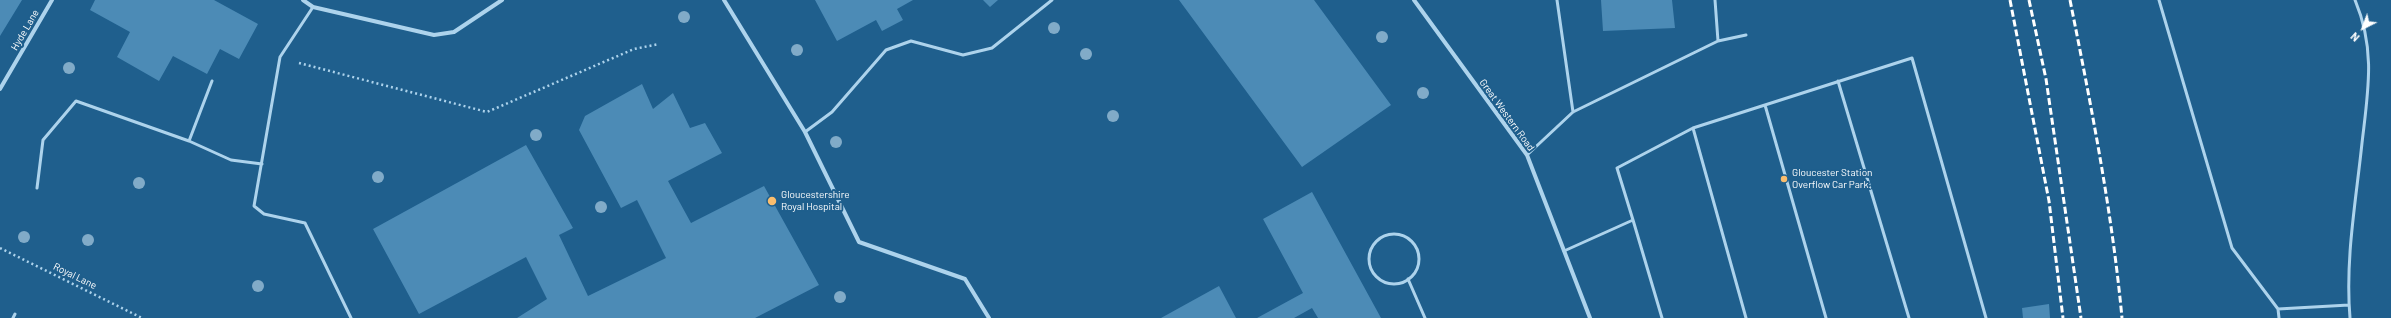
<!DOCTYPE html>
<style>
body{margin:0}
#map{position:relative;width:2391px;height:318px;overflow:hidden;background:#1f5f8d;font-family:Barlow,sans-serif}
canvas{display:block}
.north{position:absolute;left:2343px;top:8px;width:40px;height:40px;-webkit-text-stroke:3px #1f5f8d;paint-order:stroke;rotate:222deg;font-size:11px;font-weight:700;line-height:16px;text-align:center;color:#fff}
.north::after{content:'';display:block;margin:auto;width:14px;height:18px;background:#fff;clip-path:polygon(50% 0,100% 100%,50% 72%,0 100%)}
</style>
<div id="map">
<canvas width="2391" height="318"></canvas>
<div class="north">N</div>
</div>
<script>
const ctx = document.querySelector('canvas').getContext('2d');
ctx.lineJoin = 'round';
function paint(path, color) {
  ctx.fillStyle = color;
  ctx.fill(path, 'evenodd');
}
function stroke(path, color, width, dash) {
  ctx.strokeStyle = color;
  ctx.lineWidth = width;
  ctx.lineCap = dash ? 'butt' : 'round';
  ctx.setLineDash(dash || []);
  ctx.stroke(path);
}
function drawText(font, color, halo, rows, align = 'center') {
  ctx.font = font + ' Barlow,sans-serif';
  ctx.lineWidth = 4;
  ctx.setLineDash([]);
  ctx.textBaseline = 'middle';
  ctx.strokeStyle = halo;
  ctx.fillStyle = color;
  for (const [text, x, y, turn = 0] of rows) {
    ctx.save();
    ctx.translate(x, y);
    ctx.rotate((+turn || 0) * Math.PI / 180);
    ctx.textAlign = isNaN(turn) ? turn : align;
    if (halo) ctx.strokeText(text, 0, 0);
    ctx.fillText(text, 0, 0);
    ctx.restore();
  }
}
paint(new Path2D(`
 M0,0H22L0,36Z
 M95,0H214L258,24L239,59L220,49L207,74L173,56L159,81L117,57L130,32L90,10Z
 M815,0H913L897,9L903,20L882,31L876,20L837,41Z
 M983,0H998L990,7Z
 M1179,0H1314L1391,105L1302,167Z
 M1601,0H1672L1675,28L1603,31Z
 M642,84L653,109L673,93L690,128L705,123L722,153L668,181L691,223L764,186L819,285L755,318H517L547,299L526,257L419,314L373,229L526,145L573,228L559,235L588,296L666,258L637,200L621,208L579,130L585,116Z
 M1312,192L1381,318H1318L1312,308L1294,318H1257L1303,293L1263,219Z
 M1219,286L1236,318H1161Z
 M2049,304L2050,318H2023L2022,308Z`), '#4c8bb6');
stroke(new Path2D(`
 M299,63L487,112L634,49L659,44
 M0,248L142,318`), '#add3ec', 2.5, [2, 3]);
stroke(new Path2D(`
 M1557,0L1573,112
 M1715,0L1718,41
 M2159,0L2232,248L2278,309L2279,318
 M313,7L280,57L254,206L264,214L305,223L351,318
 M1838,81L1909,318
 M1765,105L1826,318
 M1693,128L1746,318
 M805,132L832,112L886,50L911,41L963,55L992,48L1052,0
 M189,141L212,81
 M1527,155L1573,112L1718,41L1746,35
 M37,188L43,140L76,101L189,141L231,160L262,164
 M1633,220L1662,318
 M1369 259a25 25 0 1 1 50 0a25 25 0 1 1-50 0Z
 M1564,251L1633,220L1617,168L1693,128L1912,58L1986,318
 M1408,279L1425,318
 M2278,309L2349,305
 M13,318L15,314
 M2350,318C2345,259 2356,201 2362,143C2368,91 2376,50 2355,0`), '#add3ec', 3);
stroke(new Path2D(`
 M303,0L313,7L434,35L454,32L502,0
 M724,0L805,132L859,242L965,279L989,318
 M1414,0L1527,155L1590,318
 M0,89L52,0`), '#add3ec', 4);
stroke(new Path2D(`
 M2010,0L2049,201L2063,318
 M2029,0L2046,79L2081,318
 M2070,0C2091,105 2112,211 2122,318`), '#fff', 3, [7, 3]);
ctx.fillStyle = '#81abc8';
for (const [x, y] of [
 [684,17],
 [1054,28],
 [1382,37],
 [797,50],
 [1086,54],
 [69,68],
 [1423,93],
 [1113,116],
 [536,135],
 [836,142],
 [378,177],
 [139,183],
 [601,207],
 [24,237],
 [88,240],
 [258,286],
 [840,297]
]) {
  ctx.beginPath();
  ctx.arc(x, y, 6, 0, 2 * Math.PI);
  ctx.fill();
}
for (const [x, y, r, color] of [
 [1784,179,4,"#fabd6d"],
 [772,201,5,"#fabd6d"]
]) {
  const dot = new Path2D();
  dot.arc(x, y, r, 0, 2 * Math.PI);
  ctx.fillStyle = color;
  ctx.fill(dot);
  stroke(dot, '#1f5f8d', 1.5);
}
drawText('10px', '#fff', '#1f5f8d', [
 ["Hyde Lane",25,30,-60],
 ["Great Western Road",1507,115,54],
 ["Royal Lane",75,276,26]
]);
drawText('10px', '#fff', '#1f5f8d', [
 ["Gloucester Station",1792,173],
 ["Overflow Car Park.",1792,185],
 ["Gloucestershire",781,195],
 ["Royal Hospital",781,207]
], 'left');
</script>
